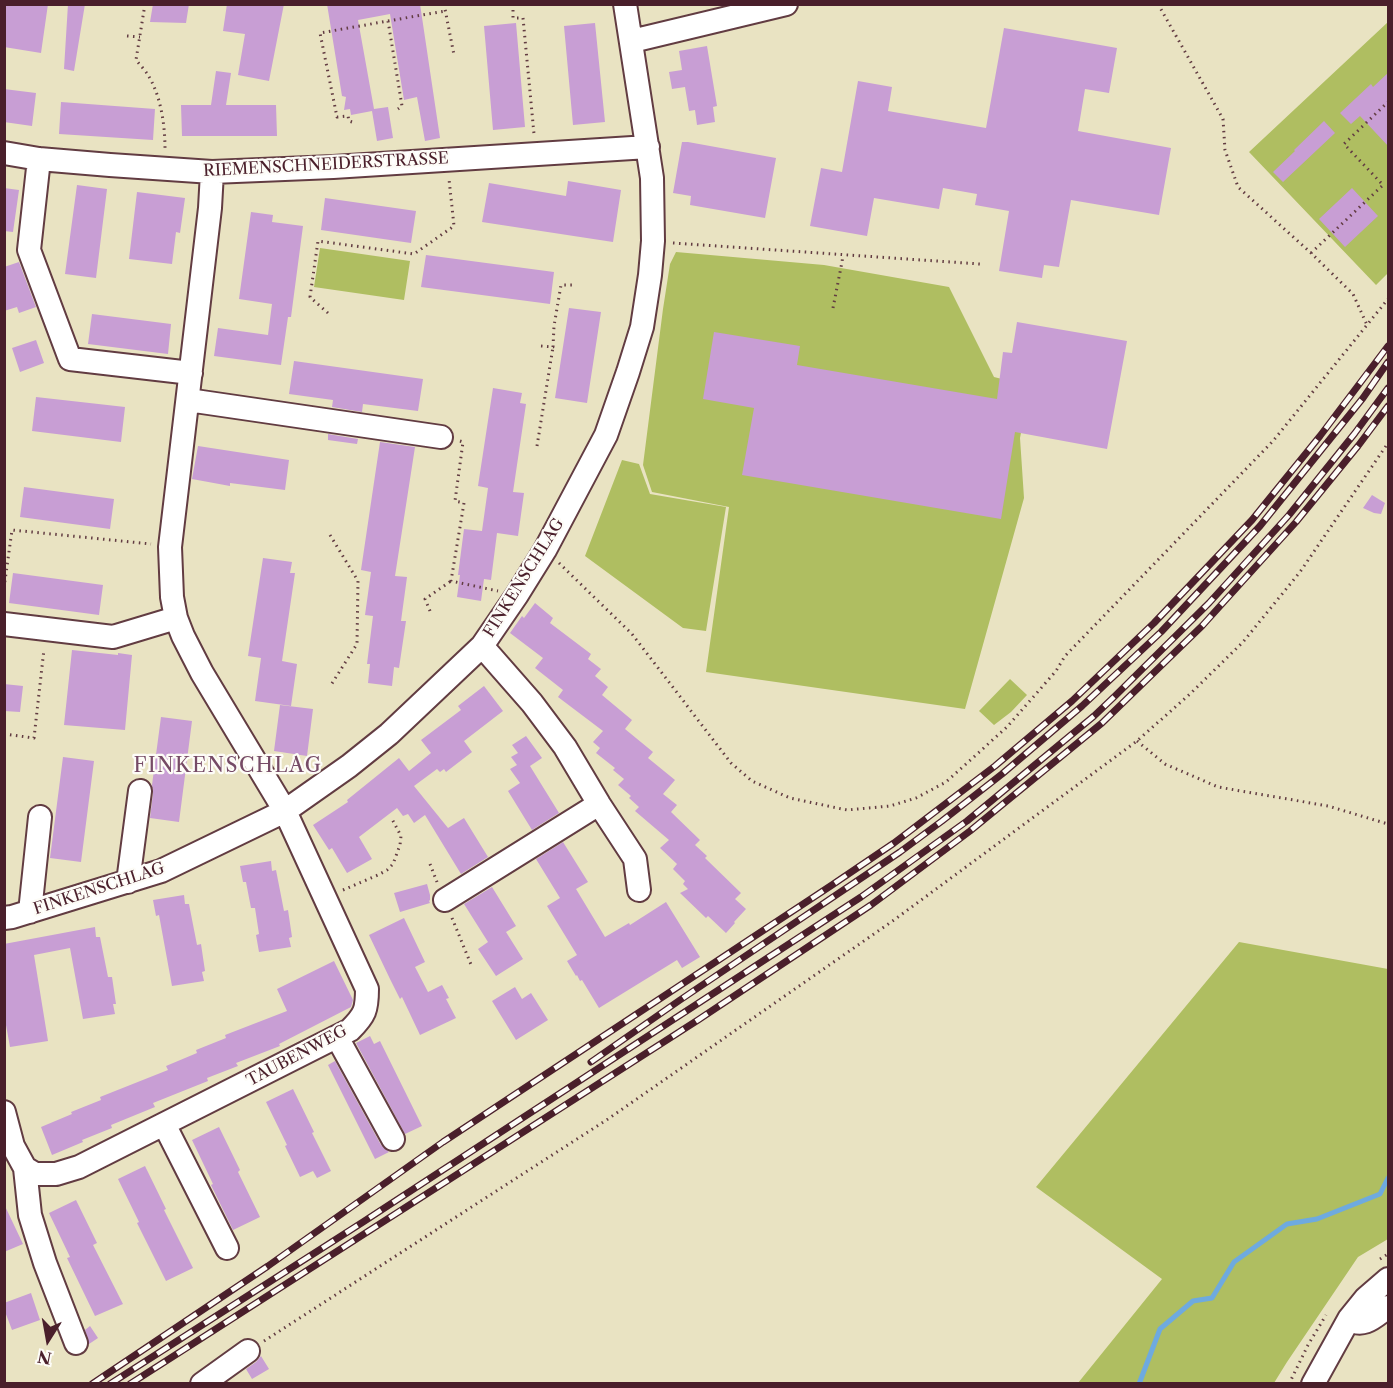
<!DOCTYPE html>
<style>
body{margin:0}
#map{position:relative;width:1393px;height:1388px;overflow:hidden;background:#e9e3c2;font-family:"Libre Caslon Text",serif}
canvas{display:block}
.frame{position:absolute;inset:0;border:6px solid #4a1f2b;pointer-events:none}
.north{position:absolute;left:18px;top:1310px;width:60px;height:60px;-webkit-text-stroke:4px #fdfcf7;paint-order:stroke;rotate:191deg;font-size:16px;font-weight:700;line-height:24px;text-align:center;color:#4a1f2b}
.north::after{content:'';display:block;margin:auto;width:21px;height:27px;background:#4a1f2b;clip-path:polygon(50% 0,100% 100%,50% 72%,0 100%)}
</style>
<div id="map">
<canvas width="1393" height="1388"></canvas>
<div class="frame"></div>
<div class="north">N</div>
</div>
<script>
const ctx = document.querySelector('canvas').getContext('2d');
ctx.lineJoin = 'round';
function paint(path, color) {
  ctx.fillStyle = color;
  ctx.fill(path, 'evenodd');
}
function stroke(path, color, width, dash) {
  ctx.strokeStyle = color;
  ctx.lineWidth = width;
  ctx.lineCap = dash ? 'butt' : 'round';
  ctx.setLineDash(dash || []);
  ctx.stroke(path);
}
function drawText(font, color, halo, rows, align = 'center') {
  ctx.font = font + ' "Libre Caslon Text",serif';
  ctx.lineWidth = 4.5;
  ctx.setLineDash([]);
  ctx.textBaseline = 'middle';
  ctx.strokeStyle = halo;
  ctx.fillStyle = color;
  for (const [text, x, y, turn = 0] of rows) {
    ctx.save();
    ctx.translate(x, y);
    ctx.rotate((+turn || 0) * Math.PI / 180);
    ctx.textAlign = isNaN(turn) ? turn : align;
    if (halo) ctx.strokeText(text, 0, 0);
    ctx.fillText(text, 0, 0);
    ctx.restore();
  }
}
paint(new Path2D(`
 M1388,22V273L1376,285L1249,152Z
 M320,248L410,261L404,300L314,287Z
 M676,252L824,265L949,287L994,377L1030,386L1020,438L1024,498L965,709L706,672L729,507L652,492L643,465L663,309L670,264Z
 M622,460L639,464L650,494L726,507L706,631L683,628L585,556Z
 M1010,679L1027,695L1011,712L994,725L979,711Z
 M1239,942L1388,969V1239L1358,1257L1287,1362L1274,1383H1078L1162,1279L1036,1187Z`), '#afbe61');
stroke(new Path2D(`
 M1139,1384L1160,1329L1193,1301L1212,1298L1234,1262L1287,1224L1317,1219L1380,1194L1388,1178`), '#6eaadf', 5);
paint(new Path2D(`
 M4,4H48L41,53L4,47Z
 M68,4H85L74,71L64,69Z
 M153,4H189L186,23L150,22Z
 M227,4H284L269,81L238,75L245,34L223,31Z
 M327,4H420L440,138L425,141L417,97L404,100L390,14L358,20L374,109L388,107L393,138L377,141L372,111L351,115L350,109L344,110L346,97L342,96Z
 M516,23L525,127L493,130L484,26Z
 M595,23L605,122L573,125L564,26Z
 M1004,28L1117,48L1109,93L1085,89L1078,131L1171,148L1159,215L1071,200L1059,267L1044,265L1042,278L999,271L1009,211L975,205L977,194L943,188L939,209L874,198L867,236L810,226L821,168L842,172L858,81L892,87L888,111L986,128Z
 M707,46L717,106L713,107L715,122L697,125L695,110L689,111L685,87L672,89L669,72L682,70L679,51Z
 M216,71L231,73L226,105H276L277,136H182L181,105H211Z
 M1389,72V147L1360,116L1351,124L1340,113L1371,84L1373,87Z
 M4,89L36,93L32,126L4,122Z
 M61,102L155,109L153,140L59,134Z
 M1324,121L1335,133L1283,182L1273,172L1295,151L1294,150Z
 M682,142H688L776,158L765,218L690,205L691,196L673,193Z
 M568,181L621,190L613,242L482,222L489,183L566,196Z
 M77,185L107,189L96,278L65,274Z
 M4,188L19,190L13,232L4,231Z
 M1352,188L1378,216L1345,247L1319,219Z
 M137,192L185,198L180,233L176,232L172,264L129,259Z
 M325,198L416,211L411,243L321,230Z
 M251,212L273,215L272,222L303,226L291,317H288L281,365L214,356L218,328L268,335L272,304L239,299Z
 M426,255L554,272L550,304L421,287Z
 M19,262L36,307L19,313L17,307L4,311V267Z
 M569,308L601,312L587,403L555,398Z
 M92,314L171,324L168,354L88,344Z
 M1017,322L1127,341L1107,449L1015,432L1001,519L742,475L754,408L703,399L714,332L800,346L797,365L997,399L1003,352L1012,353Z
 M36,340L44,363L20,372L12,348Z
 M294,361L423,379L418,411L363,404L362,412L332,407L333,400L289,394Z
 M493,388L522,393L520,403L526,404L513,492L524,493L518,536L497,533L491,580L484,579L481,601L457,597L460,575H458L464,529L482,531L488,488L478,486Z
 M36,397L125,407L121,442L32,431Z
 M328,434L358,439L357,444L328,440Z
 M380,442L415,447L395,576L407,577L401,621H406L399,668L394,667L392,686L368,683L370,664H367L373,616L365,615L371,572L361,570Z
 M198,446L289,460L285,490L230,483V486L192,479Z
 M24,487L114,499L110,529L20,517Z
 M1372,495L1385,503L1381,514L1374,513L1363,508Z
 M263,558L292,562L290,573H295L282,661L297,664L291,706L255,701L261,658L248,656Z
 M13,573L103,585L99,615L9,603Z
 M535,603L553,618L550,623L591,654L588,659L601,669L595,676L608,687L602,695L632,720L625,729L653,752L648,758L675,780L663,794L677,805L671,812L700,840L695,845L707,856L705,858L741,893L735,899L746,909L734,922L735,923L726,933L708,916L706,918L680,893L688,889L683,884L685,881L673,869L677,864L660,848L669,840L635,811L639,807L629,798L631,796L618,785L624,779L613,770L615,768L596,753L600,748L593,742L603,731L558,697L563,690L535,668L543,658L510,633L522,616L524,618Z
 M72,650L118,655V653L132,655L125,730L64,725Z
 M4,684L23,686L20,712L4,711Z
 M484,686L503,711L464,741L472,752L446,772L444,769L440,772L437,769L414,786L448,828L464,818L488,857L461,874L425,815L414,823L408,814L403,816L397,808L359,837L372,859L347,873L332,848L329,850L313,825L348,802L347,800L399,758L409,771L431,753L421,740L461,710L458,706Z
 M280,705L313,709L307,756L274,751Z
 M161,717L192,721L179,822L150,818L153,793L152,785Z
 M526,736L542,758L530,766L559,813L532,830L508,791L520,783L510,769L517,765L511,757L518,753L512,745Z
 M63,757L94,761L81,862L50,858Z
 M563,842L588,882L576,889L605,937L629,923L630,925L666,902L700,957L682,968L677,960L599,1008L582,980L580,981L577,975L576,976L567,961L577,955L547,906L560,898L536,859Z
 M271,861L272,871L276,870L284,911L288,910L292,937L289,938L291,947L259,952L256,935L259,934L255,908H251L246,882H243L240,866Z
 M427,884L430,895V900L429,901L430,903L400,912L394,893Z
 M492,887L516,926L506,932L523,959L496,976L478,949L488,942L464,904Z
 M184,895L185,904H189L197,945L201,944L205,971L202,972L204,981L172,986L159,915L156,916L153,900Z
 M404,918L425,962L415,967L428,992L442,985L449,998L446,999L456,1018L420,1035L402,997L400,999L390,979L369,935Z
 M95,927L96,937H100L108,977H112L116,1004H113L115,1014L83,1019L70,948L34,955L48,1041L10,1047L4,1014V944Z
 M334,961L353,1000L351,1007L279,1044L280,1046L236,1063L238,1066L207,1078L208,1081L153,1103L155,1107L111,1125L112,1128L82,1140L83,1142L52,1155L41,1127L72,1114L71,1112L101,1100L100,1097L168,1070L166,1066L197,1053L196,1050L226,1038L225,1035L287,1011L277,989Z
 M515,987L522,999L531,993L548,1020L516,1040L492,1001Z
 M370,1036L374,1044L380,1041L422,1126L405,1134L356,1043Z
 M335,1061L381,1145L389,1152L375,1159L328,1065Z
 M293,1089L314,1132L312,1133L331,1171L317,1178L313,1171L300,1177L285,1146L287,1145L266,1102Z
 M219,1127L240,1170L238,1172L260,1217L233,1230L211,1185L213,1184L192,1140Z
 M145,1166L166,1209L164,1210L193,1268L166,1281L137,1223L139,1222L118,1179Z
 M76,1200L97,1243L93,1245L123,1304L95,1316L67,1258L70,1257L49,1213Z
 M4,1204L23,1244L4,1252Z
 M31,1293L40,1320L12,1330L4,1309V1303Z
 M90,1326L98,1338L89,1344L85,1330Z
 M261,1356L269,1369L252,1379L246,1369L256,1362Z`), '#c89ed4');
const minor = new Path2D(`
 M632,41L786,4
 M4,153L39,159L110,165L212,172L333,167L648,147
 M39,159L29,250L70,359L191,373
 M188,400L441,437
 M4,624L113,637L176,618
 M482,646L532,703L565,747L599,804L635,859L639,890
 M128,882L140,791
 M445,900L599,804
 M30,912L40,817
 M4,918L12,917L161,871L285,811L349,766L389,734L482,646L517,595L545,550L606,435L628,372L642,327L650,275L653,241L652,178L625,4
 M337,1037L393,1139
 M4,1112L13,1146L25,1168L35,1174H56L79,1167L350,1030C365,1015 367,1010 367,989L285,811L202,673L183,636L176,618L172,597L170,547L210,208L212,172
 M164,1124L227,1248
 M25,1168L30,1215L45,1263L76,1343
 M1349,1319C1364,1329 1375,1316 1388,1307
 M202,1384L248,1351
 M1313,1384L1349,1319L1366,1298L1388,1279`);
stroke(minor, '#623c42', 26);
stroke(new Path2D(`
 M145,4L136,60C140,65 145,70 148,75C161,96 165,125 165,149
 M444,4L454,55
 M513,4V18H523L534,134
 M1158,4L1223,119L1225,150L1238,187L1311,253L1353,294L1367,325
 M388,21L445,11
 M127,36L140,37
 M352,122L349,121L348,116L337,117L320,33L388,21L402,106L398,109
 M673,243L980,264
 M1311,253L1383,185L1344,144L1388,102
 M833,308L842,262L843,255
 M328,313L310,297L318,241L414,254L454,226L449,179
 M541,346L553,347L554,326L561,285H575
 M460,441L463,442L455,501L464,503L451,581L498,591
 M537,446L553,347
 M330,535L358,581L357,644L331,685
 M559,563L632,634L731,763L752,781L790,798L847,810L890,806L916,798L946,782L1007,727L1056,671L1065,656L1273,441L1388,299
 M4,588L12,530L151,544
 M430,611L425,599L451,581
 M4,734L34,738L44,649
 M1137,741L1165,764L1218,787L1328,806L1388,824
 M430,864L437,882
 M343,890L378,875L387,870L393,864L400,845L401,836L392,819
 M452,918L472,967
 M1380,1259L1388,1254
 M264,1341L608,1119L894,920L1137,741L1191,693L1243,642L1300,572L1388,443
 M1289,1384L1308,1345L1326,1315`), '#623c42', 3, [1.5, 4.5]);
stroke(minor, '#fff', 22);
const rail = new Path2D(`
 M591,1062L680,1000L900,852L942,821L1002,774L1082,706L1161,632L1260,526L1363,398L1388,362
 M92,1384L268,1266L443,1142L832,885L894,843L995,766L1072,701L1154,623L1252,520L1320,436L1388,346
 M110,1384L363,1222L861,897L967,821L1094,716L1115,696L1209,603L1289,515L1355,433L1388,388
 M130,1384L698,1020L871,905L970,831L1102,723L1202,626L1296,522L1358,446L1388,406`);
stroke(rail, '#4a1f2b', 7);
stroke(rail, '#fdfcf7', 4.5, [14]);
drawText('16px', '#4a1f2b', '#fdfcf7', [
 ["RIEMENSCHNEIDERSTRASSE",326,165,-3],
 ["FINKENSCHLAG",524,578,-58],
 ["FINKENSCHLAG",99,889,-18],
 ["TAUBENWEG",297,1056,-28]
]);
ctx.letterSpacing = '1.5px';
drawText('20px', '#764b66', '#fdfcf7', [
 ["FINKENSCHLAG",228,766]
]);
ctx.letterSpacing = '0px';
</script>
